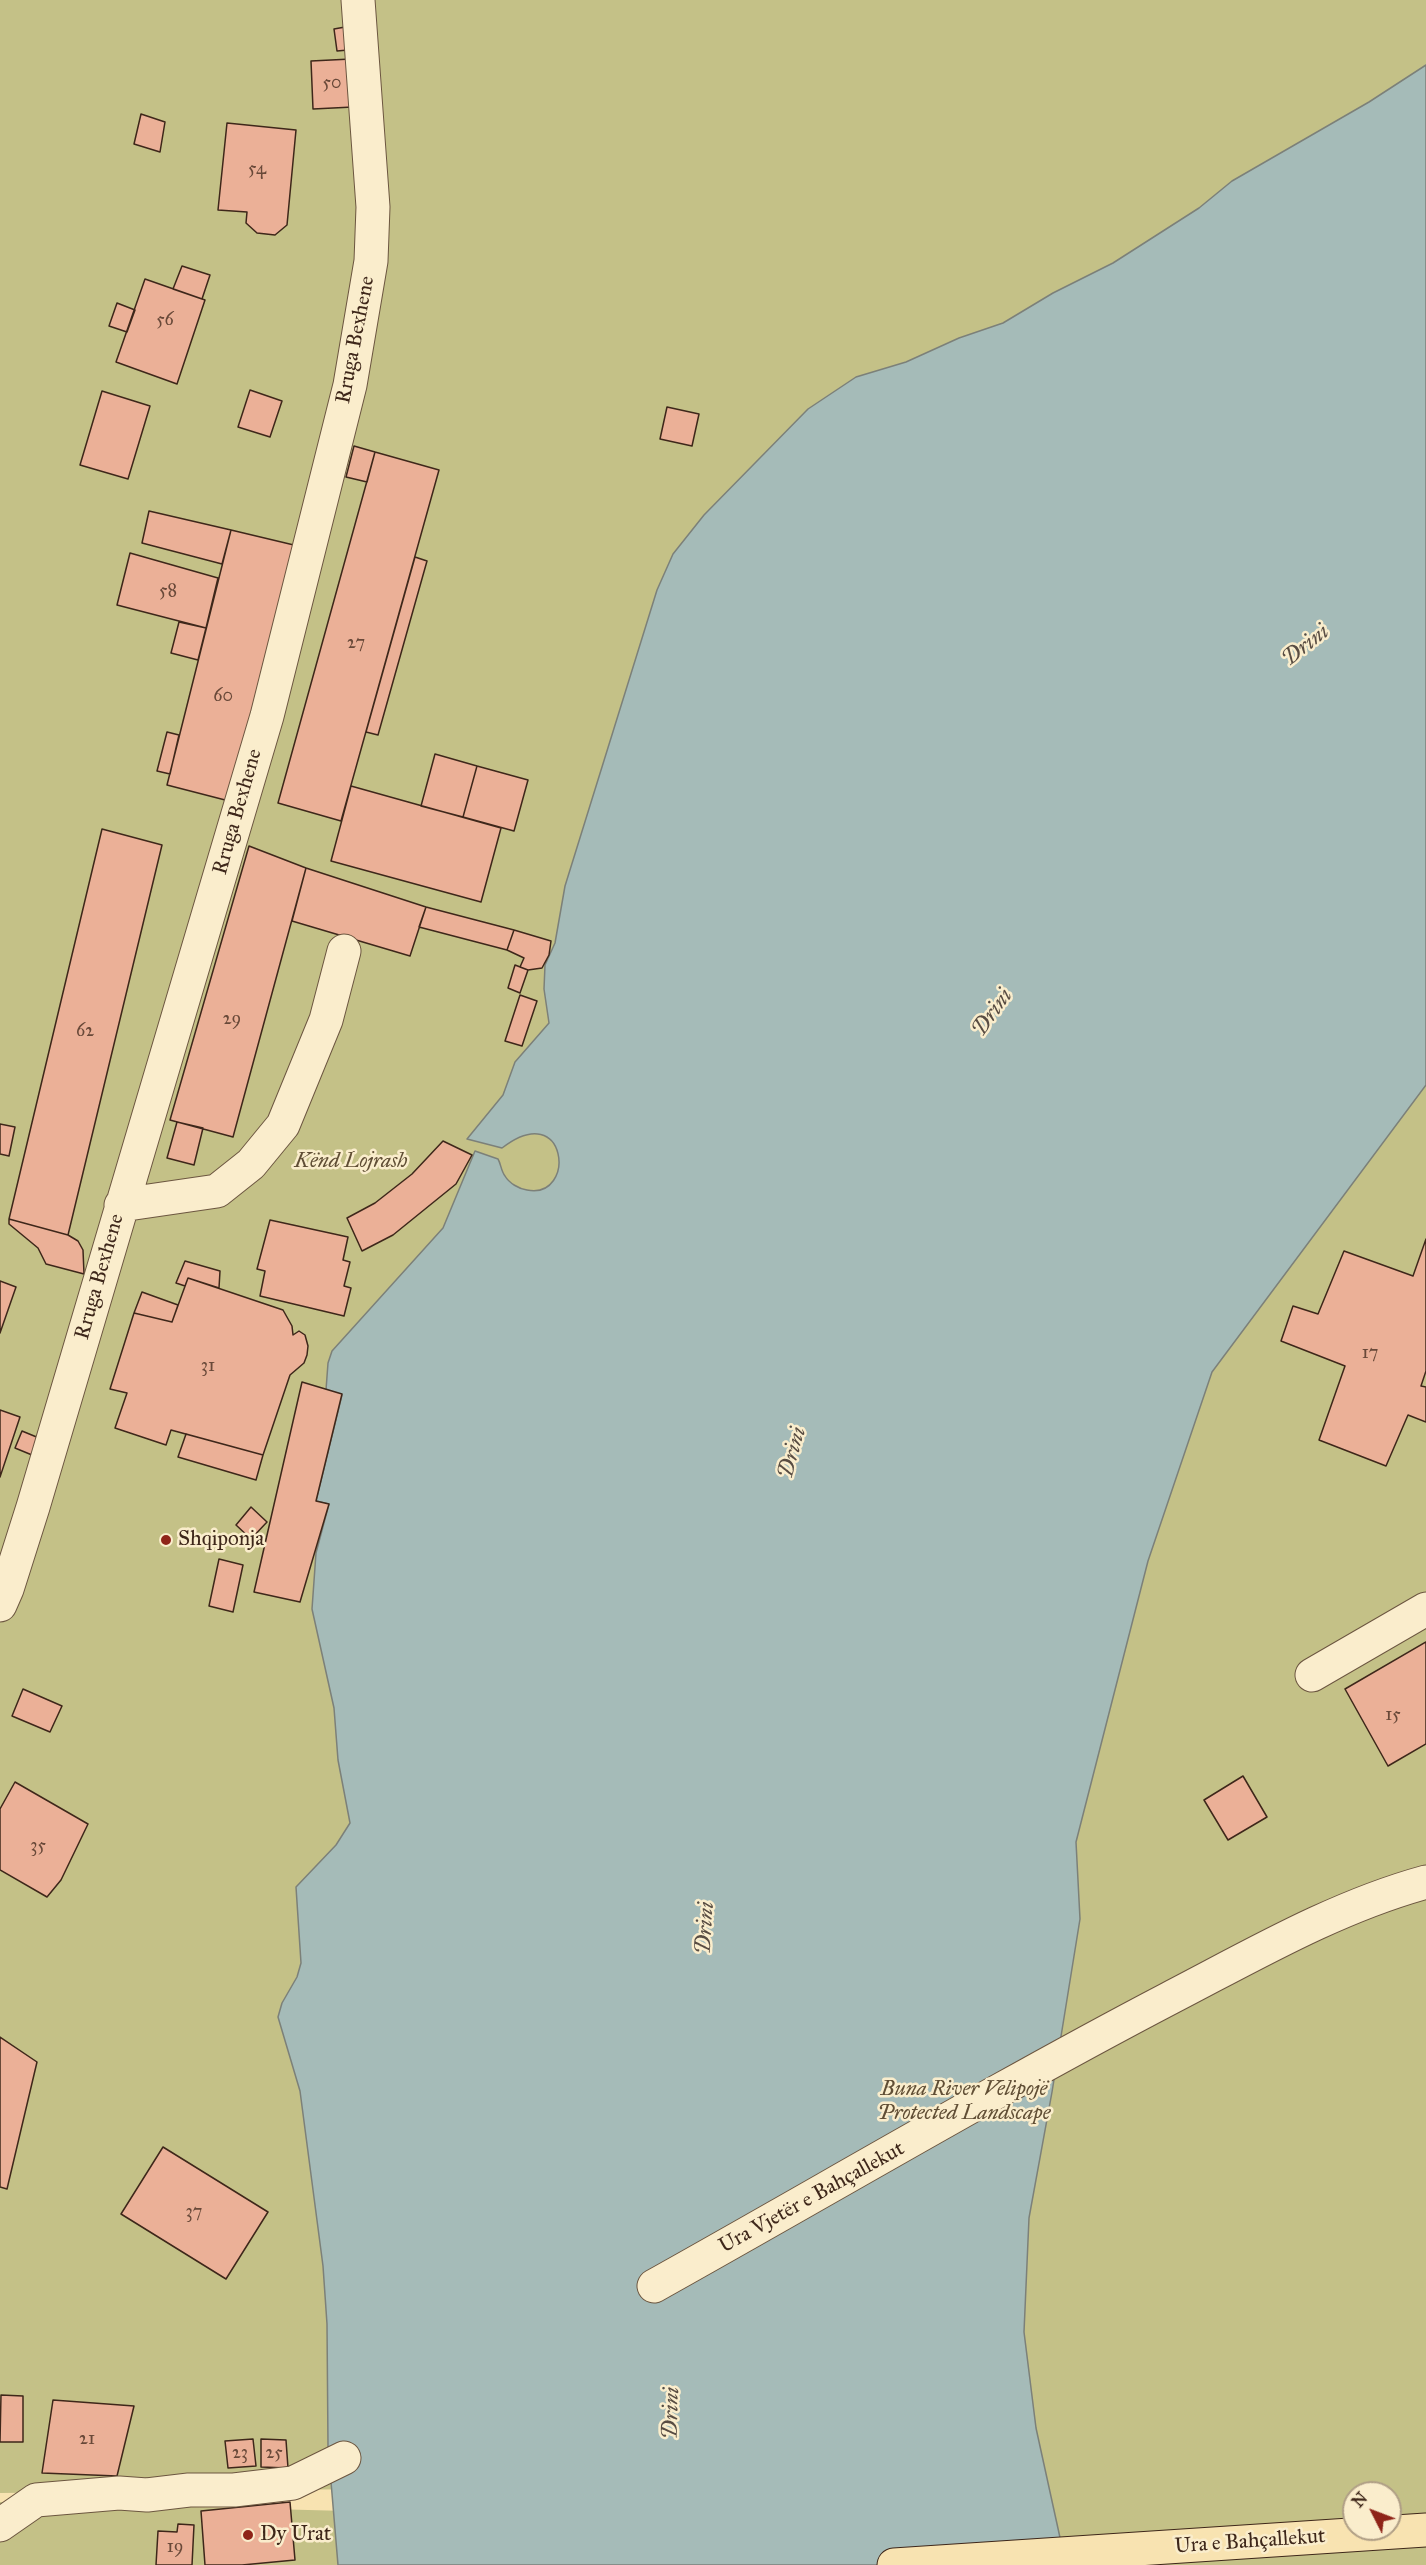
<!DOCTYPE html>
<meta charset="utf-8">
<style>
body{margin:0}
#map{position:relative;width:1426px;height:2565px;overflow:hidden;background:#f8e3b1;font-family:"IM FELL Great Primer",serif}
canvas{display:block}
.north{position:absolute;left:1342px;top:2481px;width:60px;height:60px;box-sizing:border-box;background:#faedcc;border:2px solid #af9e85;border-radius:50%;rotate:312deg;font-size:16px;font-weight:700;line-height:24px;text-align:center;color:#3e271a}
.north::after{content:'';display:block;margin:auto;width:21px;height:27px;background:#8f2418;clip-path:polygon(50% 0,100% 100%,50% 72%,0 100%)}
</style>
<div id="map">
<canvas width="1426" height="2565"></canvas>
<div class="north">N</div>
</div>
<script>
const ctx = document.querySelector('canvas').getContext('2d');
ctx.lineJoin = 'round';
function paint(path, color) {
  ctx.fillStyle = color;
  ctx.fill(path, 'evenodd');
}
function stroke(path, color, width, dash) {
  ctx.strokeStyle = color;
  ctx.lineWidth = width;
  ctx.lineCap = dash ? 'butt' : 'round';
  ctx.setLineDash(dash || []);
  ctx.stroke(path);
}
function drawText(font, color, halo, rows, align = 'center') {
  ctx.font = font + ' "IM FELL Great Primer",serif';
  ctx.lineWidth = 5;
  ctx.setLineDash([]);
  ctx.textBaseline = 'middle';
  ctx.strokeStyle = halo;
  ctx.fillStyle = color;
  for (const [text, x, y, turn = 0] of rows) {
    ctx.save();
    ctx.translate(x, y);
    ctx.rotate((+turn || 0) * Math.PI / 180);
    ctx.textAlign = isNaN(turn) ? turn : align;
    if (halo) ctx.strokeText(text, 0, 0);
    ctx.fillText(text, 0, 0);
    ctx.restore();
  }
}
paint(new Path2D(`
 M0,0H1426V69L366,2489L0,2493Z
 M1426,104V2565H0V2502L385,2512ZM1354,2493H1390V2529H1354Z`), '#c4c187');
const water = new Path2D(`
 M1426,65V1085L1212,1372L1148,1561L1076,1842L1080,1919L1052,2092L1029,2218L1024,2332L1036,2428L1066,2565H338L328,2446L327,2324L323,2266L300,2091L278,2017L282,2003L297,1977L301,1963L296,1887L336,1845L350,1823L338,1760L334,1708L312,1609L316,1553L329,1504L316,1501L342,1395L326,1390L328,1363L332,1351L443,1228L475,1151L498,1159C501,1164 501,1171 505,1176C509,1183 519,1189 527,1190C577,1200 568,1097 502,1148L467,1139L503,1095L515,1062L549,1023L544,989L545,965L555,943L565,886L657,590L673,554L704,515L808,409L856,377L906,362L959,338L1003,323L1053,293L1113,263L1199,208L1232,181L1369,102Z`);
paint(water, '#a5bbb8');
stroke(water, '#7c8079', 1.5);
const building = new Path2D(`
 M345,27L348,50L337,51L334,29Z
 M351,59L353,107L313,109L311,61Z
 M141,114L165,122L160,152L134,144Z
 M227,123L296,130L287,225L275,235L257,233L246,223L247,212L218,210Z
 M182,266L210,275L202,299L173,289Z
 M145,279L205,300L177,384L116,362Z
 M117,303L135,310L127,332L109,326Z
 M250,390L282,401L270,437L238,427Z
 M102,391L150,406L128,479L80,465Z
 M667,407L699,414L692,446L660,439Z
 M354,446L375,452L367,482L346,477Z
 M375,452L439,470L341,821L278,803Z
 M149,511L231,530L222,564L142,543Z
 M231,530L298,546L229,801L167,785Z
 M130,553L218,578L206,628L117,605Z
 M415,557L427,561L378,735L366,732Z
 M179,622L206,628L198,660L171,653Z
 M167,732L179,735L170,774L157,771Z
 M435,754L477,766L463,817L421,806Z
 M477,766L528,780L514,831L463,817Z
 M351,786L501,828L481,902L331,861Z
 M102,829L162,845L68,1235L9,1219Z
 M249,846L306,868L233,1137L170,1120Z
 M306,868L426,907L410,956L292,921Z
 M426,907L514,930L507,950L419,927Z
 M514,930L551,941L549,955L542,968L528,970L520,967L524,958L507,950Z
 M515,965L528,970L520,993L508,988Z
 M520,995L537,1001L522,1046L505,1041Z
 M177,1122L203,1128L194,1165L167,1158Z
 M0,1124L15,1127L9,1156L0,1154Z
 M443,1141L472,1155L456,1184L393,1235L362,1251L347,1218L375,1203L412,1174Z
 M9,1219L68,1235L78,1241L83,1250L84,1274L46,1264L38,1248L9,1224Z
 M270,1220L348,1237L343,1260L350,1262L344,1286L351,1288L344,1316L260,1296L265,1271L257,1269Z
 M1426,1239V1371L1421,1386L1426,1387V1422L1408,1415L1386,1466L1319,1440L1345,1366L1281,1341L1293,1306L1318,1314L1344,1251L1413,1276Z
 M185,1261L220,1271L219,1288L188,1278L185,1286L176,1283Z
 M188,1278L283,1310L292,1326L293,1335L299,1331L305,1335L308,1346L307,1355L304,1363L290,1375L263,1455L171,1430L166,1445L115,1428L127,1393L110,1389L134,1313L172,1322Z
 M0,1281L16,1287L0,1333Z
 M142,1292L178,1305L172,1322L134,1313Z
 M302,1382L342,1394L316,1501L329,1504L300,1602L254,1592Z
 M0,1410L20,1417L0,1477Z
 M22,1431L39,1438L32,1455L15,1448Z
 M186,1434L263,1455L256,1480L178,1457Z
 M251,1507L267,1522L251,1539L236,1525Z
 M219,1559L243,1565L233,1612L209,1606Z
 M1426,1642V1744L1388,1766L1345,1689Z
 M23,1689L62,1706L50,1732L12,1716Z
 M1243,1776L1267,1817L1228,1840L1204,1800Z
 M15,1782L88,1824L61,1880L47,1897L0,1870V1809Z
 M0,2037L37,2062L7,2189L0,2187Z
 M163,2147L268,2212L226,2279L121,2214Z
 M1,2395L23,2396V2442H0Z
 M53,2400L134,2406L117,2476L42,2473Z
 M253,2439L256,2466L228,2468L225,2441Z
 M261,2439L286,2440L288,2468L261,2467Z
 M290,2502L295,2560L242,2565H205L201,2511Z
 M178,2524L194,2525L192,2565H156L158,2531L177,2532Z`);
paint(building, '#ebb097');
stroke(building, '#3e271a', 1.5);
const minor = new Path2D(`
 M121,1205L217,1191L251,1164L283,1125L326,1020L344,951
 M0,1605L7,1589L33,1507L267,716L350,385L371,261L373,207L358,0
 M1312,1675L1426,1609
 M654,2286C826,2190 996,2089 1170,1998C1253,1955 1335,1907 1426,1882
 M0,2525L36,2500L119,2493L147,2495L189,2490H234L293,2483L344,2458`);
const major = new Path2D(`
 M894,2565L1426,2530`);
stroke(minor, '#6c5640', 35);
stroke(major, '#3e271a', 35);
stroke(minor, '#faedcc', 33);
stroke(major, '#f8e3b1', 33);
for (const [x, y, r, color] of [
 [166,1540,6,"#8f2418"],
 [248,2535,6,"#8f2418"]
]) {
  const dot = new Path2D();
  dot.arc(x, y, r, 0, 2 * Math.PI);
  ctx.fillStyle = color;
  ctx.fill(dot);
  stroke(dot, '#faedcc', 2);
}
drawText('18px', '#694939', null, [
 ["50",332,84],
 ["54",257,170],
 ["56",165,321],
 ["58",168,592],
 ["27",356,644],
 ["60",223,697],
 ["29",232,1020],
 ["62",85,1032],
 ["17",1370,1354],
 ["31",208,1367],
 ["15",1393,1716],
 ["35",38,1847],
 ["37",194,2213],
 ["21",87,2440],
 ["23",240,2454],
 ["25",274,2454],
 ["19",175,2548]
]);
drawText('21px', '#3e271a', '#faedcc', [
 ["Rruga Bexhene",356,340,-79],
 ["Rruga Bexhene",238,812,-74],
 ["Rruga Bexhene",100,1277,-74],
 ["Ura Vjetër e Bahçallekut",812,2198,-29],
 ["Ura e Bahçallekut",1250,2542,-4]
]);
drawText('italic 21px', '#604e35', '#faedcc', [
 ["Kënd Lojrash",351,1162],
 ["Buna River Velipojë",964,2090],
 ["Protected Landscape",964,2114]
]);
drawText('21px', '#3e271a', '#faedcc', [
 ["Shqiponja",178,1540],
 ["Dy Urat",260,2535]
], 'left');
drawText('italic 22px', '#584c42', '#faedcc', [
 ["Drini",1306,646,-38],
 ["Drini",993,1013,-54],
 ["Drini",793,1453,-74],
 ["Drini",706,1928,-86],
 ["Drini",672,2413,-88]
]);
</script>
